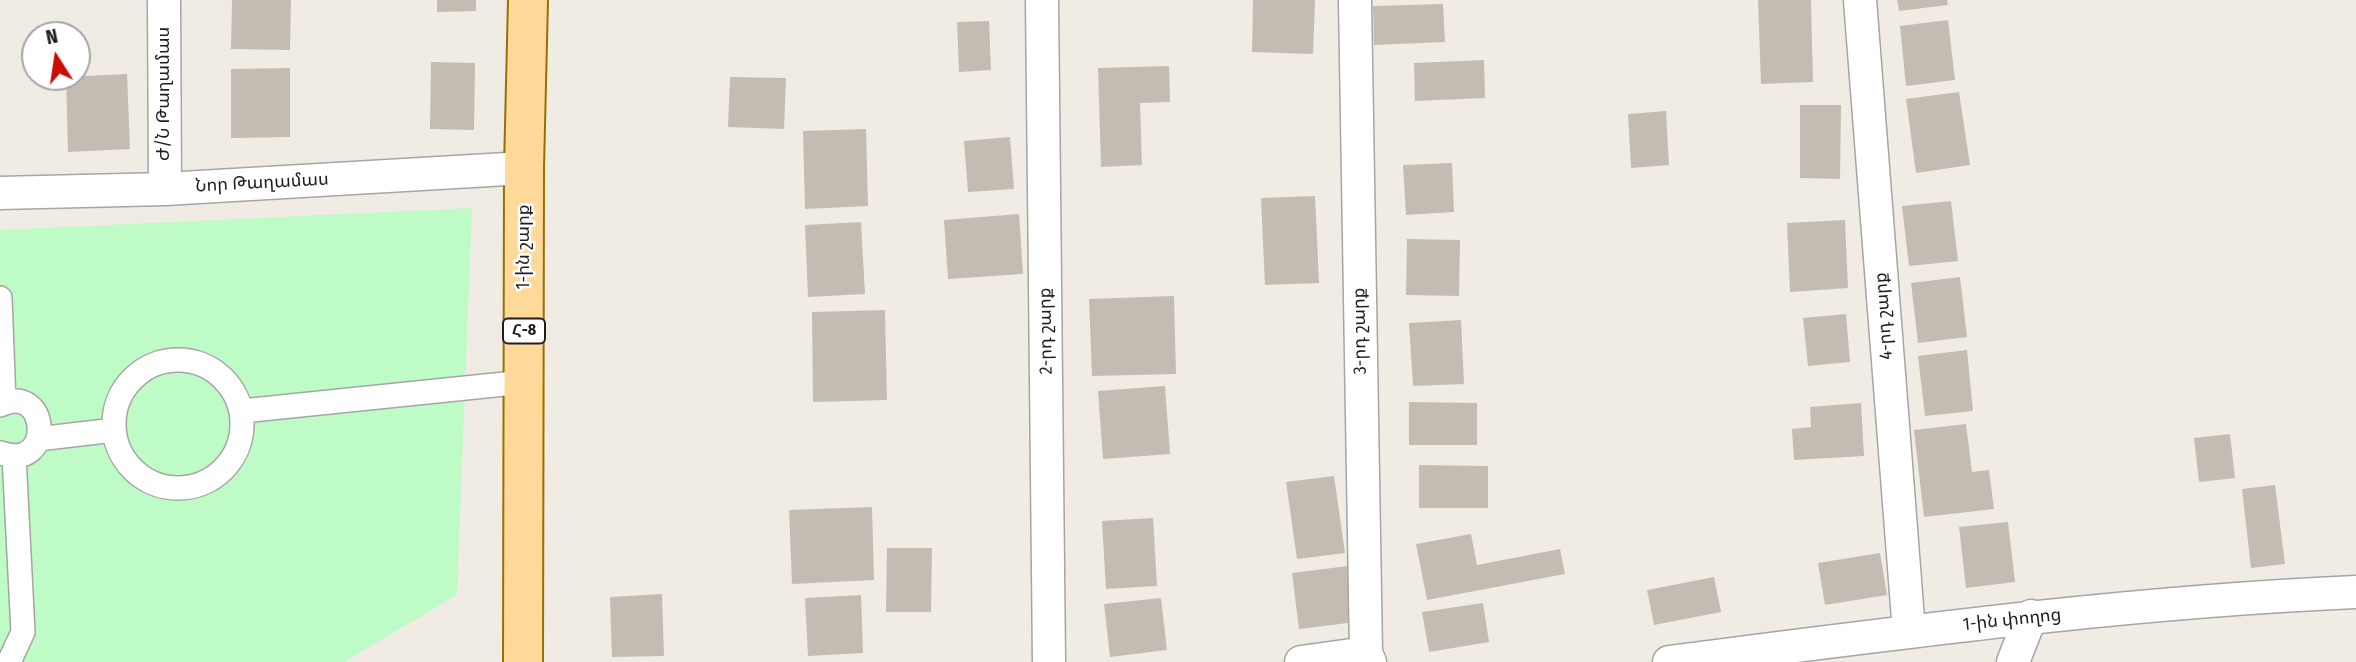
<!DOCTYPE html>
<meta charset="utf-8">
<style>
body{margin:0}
#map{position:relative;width:2356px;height:662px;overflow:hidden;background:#f0ece4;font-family:"Fira Sans Condensed",sans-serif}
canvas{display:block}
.north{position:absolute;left:21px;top:21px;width:70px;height:70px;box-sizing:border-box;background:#fff;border:2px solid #a5a5a5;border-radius:50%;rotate:348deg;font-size:19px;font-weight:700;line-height:28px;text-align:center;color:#1e1e1e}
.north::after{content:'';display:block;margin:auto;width:24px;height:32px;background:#cc0c00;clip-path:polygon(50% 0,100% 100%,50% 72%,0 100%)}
</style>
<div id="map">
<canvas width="2356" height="662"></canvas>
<div class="north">N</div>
</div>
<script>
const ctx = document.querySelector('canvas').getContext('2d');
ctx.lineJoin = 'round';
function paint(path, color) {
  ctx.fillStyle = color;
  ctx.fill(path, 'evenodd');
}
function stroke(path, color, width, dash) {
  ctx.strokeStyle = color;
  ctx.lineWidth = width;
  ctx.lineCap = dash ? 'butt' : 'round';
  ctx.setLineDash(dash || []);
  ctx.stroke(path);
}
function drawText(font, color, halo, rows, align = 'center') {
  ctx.font = font + ' "Fira Sans Condensed","Noto Sans Armenian",sans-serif';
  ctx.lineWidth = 5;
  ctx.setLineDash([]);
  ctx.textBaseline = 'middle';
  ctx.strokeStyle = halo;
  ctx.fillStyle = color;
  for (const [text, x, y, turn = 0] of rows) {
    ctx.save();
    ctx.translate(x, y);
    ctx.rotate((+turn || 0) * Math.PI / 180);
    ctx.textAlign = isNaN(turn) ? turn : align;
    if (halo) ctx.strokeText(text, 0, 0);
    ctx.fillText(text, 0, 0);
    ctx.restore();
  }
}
paint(new Path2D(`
 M472,208L457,595L344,662H0V230Z`), '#bffbc7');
paint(new Path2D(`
 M232,0H291L290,50L231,49Z
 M437,0H476V11L437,12Z
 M1253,0H1315L1313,54L1252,52Z
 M1758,0H1811L1813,82L1761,84Z
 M1897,0H1947L1948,5L1899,11Z
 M1443,4L1445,42L1374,45L1373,6Z
 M1948,20L1955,80L1906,86L1900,26Z
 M989,21L991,70L959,72L957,22Z
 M1484,60L1485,98L1415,101L1414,63Z
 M431,62L475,63L474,130L430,129Z
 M1169,66L1170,102L1140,103L1142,165L1101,167L1098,68Z
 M290,68V137L231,138V69Z
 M127,74L130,149L68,152L66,77Z
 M730,77L786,78L784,129L728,127Z
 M1959,92L1970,165L1916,173L1906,99Z
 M1800,105H1841L1840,179L1800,178Z
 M1666,111L1669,165L1631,168L1628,114Z
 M866,129L868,206L805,209L803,131Z
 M1010,137L1014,189L968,192L964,141Z
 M1452,163L1454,212L1406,215L1403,165Z
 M1315,196L1319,283L1265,285L1261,198Z
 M1951,201L1958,261L1909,266L1902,206Z
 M1019,214L1023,274L948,279L944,220Z
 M1845,220L1848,288L1790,292L1787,223Z
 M861,222L865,294L808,297L805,225Z
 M1407,239L1460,240L1459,296L1406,295Z
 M1960,277L1967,337L1918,343L1911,283Z
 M1174,296L1176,374L1092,376L1089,299Z
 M885,310L887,400L813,402L812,312Z
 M1846,314L1850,362L1808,366L1803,318Z
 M1461,320L1464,384L1413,386L1409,323Z
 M1967,350L1973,411L1925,416L1918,356Z
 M1165,386L1170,454L1103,459L1098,391Z
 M1409,402L1477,403V445H1409Z
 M1861,403L1864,456L1794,460L1792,429L1811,427L1810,407Z
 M1966,424L1972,472L1989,470L1994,509L1924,517L1914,430Z
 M2230,434L2235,478L2199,482L2194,438Z
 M1419,465L1488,466V508H1419Z
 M1334,476L1345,553L1297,559L1286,482Z
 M2275,485L2285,564L2251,568L2242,489Z
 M872,507L874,580L792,584L789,510Z
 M1153,518L1157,586L1106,589L1102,521Z
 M2008,522L2015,582L1966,588L1959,527Z
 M1471,534L1477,565L1560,549L1565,574L1427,600L1416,544Z
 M887,548H932L931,612H886Z
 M1880,553L1887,595L1825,605L1818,563Z
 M1348,566L1356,622L1299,629L1292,573Z
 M1714,577L1721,612L1654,625L1647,590Z
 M662,594L664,656L612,657L610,597Z
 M861,595L863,653L808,656L805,598Z
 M1161,598L1167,650L1110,657L1104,604Z
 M1483,603L1489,642L1429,652L1422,612Z`), '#c4bcb3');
const pedestrian = new Path2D(`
 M0,298L4,402
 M114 424a64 64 0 1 1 128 0a64 64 0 1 1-128 0Z
 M0,405C48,381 56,472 1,453
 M242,411L524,382
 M38,439L114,430
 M9,662L23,632L14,456`);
const minor = new Path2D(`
 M164,0L165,189
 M1042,0L1049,662
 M1355,0L1366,653L1370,662
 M1860,0L1909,632
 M0,193L165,189L524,168
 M1301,662L1366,653
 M1669,662C1898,633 2126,602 2356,592
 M2013,662L2031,616`);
const primary = new Path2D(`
 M523,662L524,168L528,0`);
stroke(pedestrian, '#a5a5a5', 26);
stroke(minor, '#a5a5a5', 35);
stroke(primary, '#986f00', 42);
stroke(pedestrian, '#fff', 23);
stroke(minor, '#fff', 32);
stroke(primary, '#ffd999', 38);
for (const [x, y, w] of [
 [524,331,42]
]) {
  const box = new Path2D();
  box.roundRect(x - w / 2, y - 12.5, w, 25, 5);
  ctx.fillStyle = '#fff';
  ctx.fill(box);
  stroke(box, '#1e1e1e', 2);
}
drawText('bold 16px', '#1e1e1e', null, [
 ["Հ-8",524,331]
]);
drawText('18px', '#1e1e1e', '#fff', [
 ["Ժ/Ն Թաղամաս",164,94,-90],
 ["Նոր Թաղամաս",262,183,-3],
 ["1-ին շարք",524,247,-90],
 ["4-րդ շարք",1884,316,-94],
 ["2-րդ շարք",1046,331,-91],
 ["3-րդ շարք",1360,331,-91],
 ["1-ին փողոց",2012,620,-6]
]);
</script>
